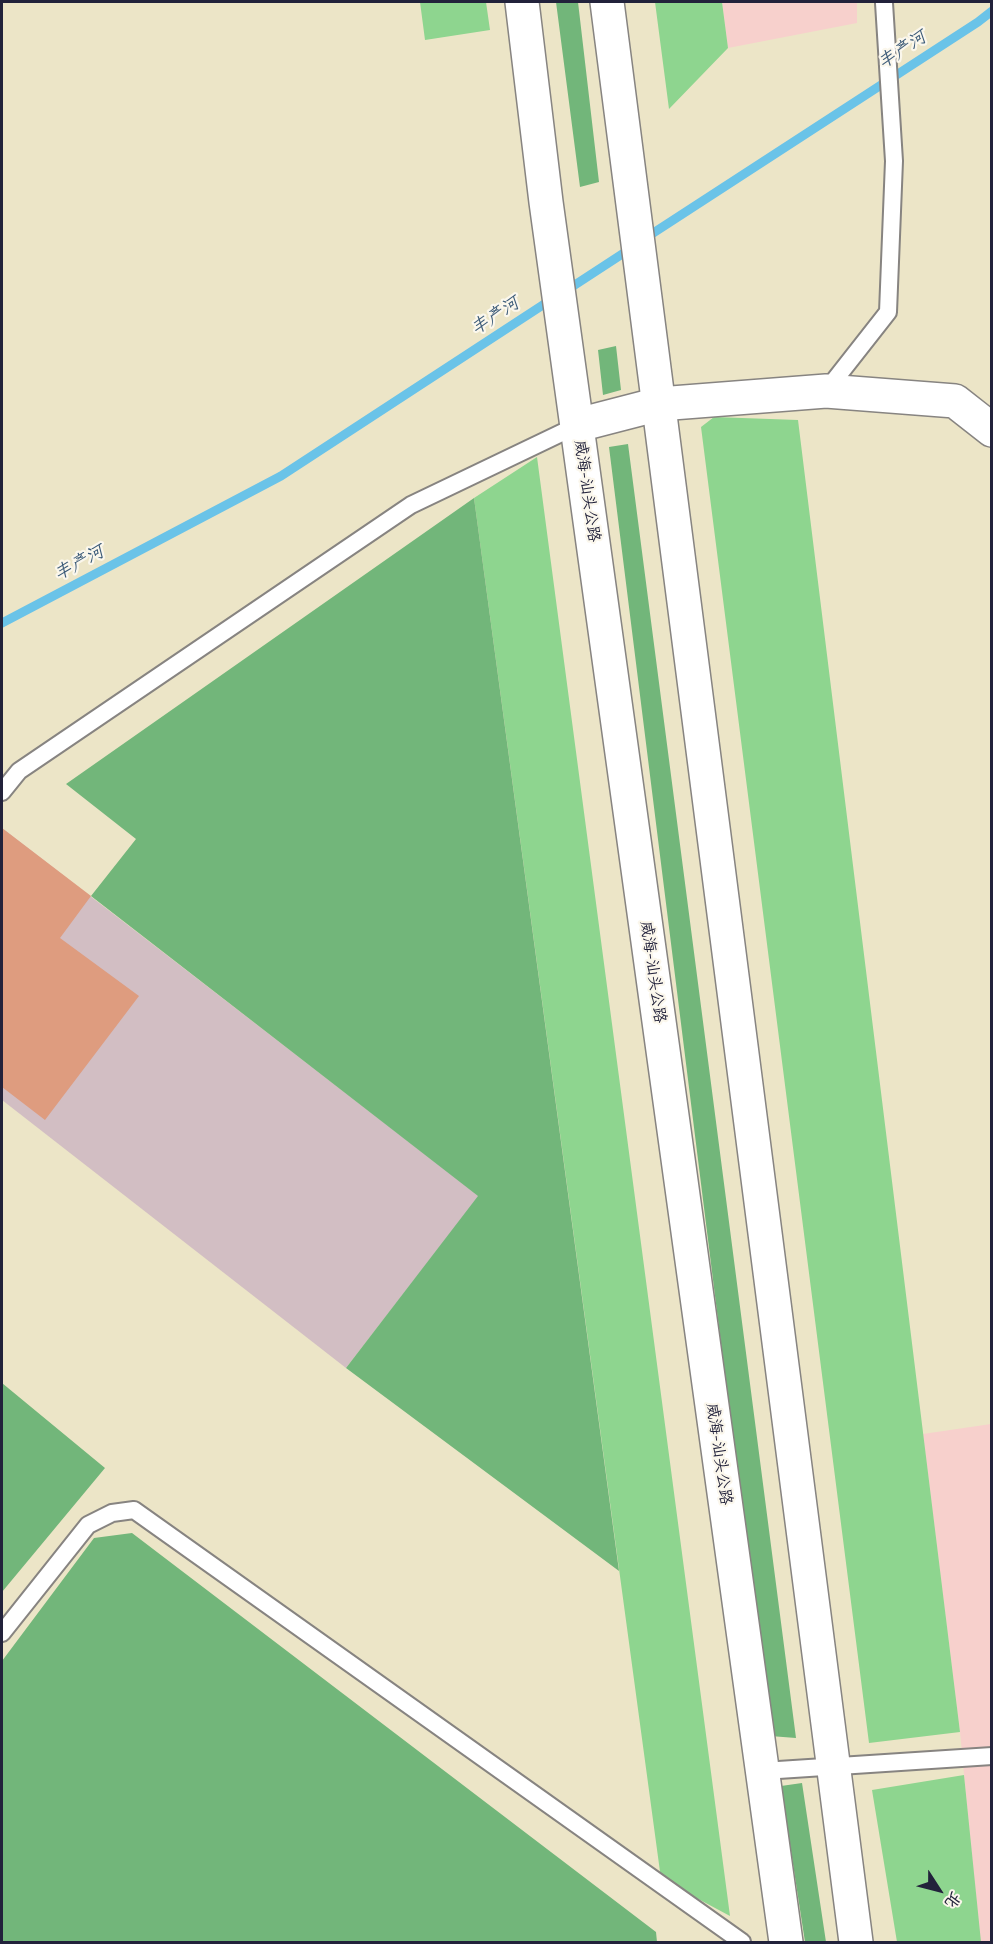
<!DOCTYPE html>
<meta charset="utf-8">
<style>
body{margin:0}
#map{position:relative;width:993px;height:1944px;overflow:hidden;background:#ece5c7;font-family:Delius,"LXGW WenKai TC",sans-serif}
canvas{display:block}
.frame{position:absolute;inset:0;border:3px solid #22223b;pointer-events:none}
.north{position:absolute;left:909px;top:1860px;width:60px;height:60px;-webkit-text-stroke:4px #fbf7ec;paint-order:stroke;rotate:126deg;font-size:16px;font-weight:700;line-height:24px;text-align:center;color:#22223b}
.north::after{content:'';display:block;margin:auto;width:21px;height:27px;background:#22223b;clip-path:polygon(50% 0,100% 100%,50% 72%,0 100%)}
</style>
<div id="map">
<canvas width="993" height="1944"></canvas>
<div class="frame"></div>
<div class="north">北</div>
</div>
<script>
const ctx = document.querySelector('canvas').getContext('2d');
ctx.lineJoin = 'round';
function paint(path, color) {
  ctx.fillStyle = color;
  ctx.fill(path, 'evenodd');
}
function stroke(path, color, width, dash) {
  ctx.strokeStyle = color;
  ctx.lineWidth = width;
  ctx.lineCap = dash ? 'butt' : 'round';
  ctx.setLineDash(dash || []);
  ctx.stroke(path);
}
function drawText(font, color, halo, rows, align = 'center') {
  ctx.font = font + ' Delius,"LXGW WenKai TC",sans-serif';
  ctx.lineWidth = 4.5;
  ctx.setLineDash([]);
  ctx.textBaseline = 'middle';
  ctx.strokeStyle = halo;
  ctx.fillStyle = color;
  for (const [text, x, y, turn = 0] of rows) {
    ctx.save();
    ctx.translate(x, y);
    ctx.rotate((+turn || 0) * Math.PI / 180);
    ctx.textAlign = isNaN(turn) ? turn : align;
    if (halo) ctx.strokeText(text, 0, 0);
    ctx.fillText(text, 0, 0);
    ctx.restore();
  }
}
paint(new Path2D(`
 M722,2H857V23L728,48Z
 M991,1424V1942H980L960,1732L923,1434Z`), '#f7d0cc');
paint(new Path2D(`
 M2,828L479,1196L346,1368L2,1100Z`), '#d2bec3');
paint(new Path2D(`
 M420,2H486L490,30L425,40Z
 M655,2H722L728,48L669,109Z
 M714,417L798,420L960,1732L869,1743L701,427Z
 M537,457L730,1916L661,1879L474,498Z
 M964,1775L981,1942H897L872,1790Z`), '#8ed58f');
paint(new Path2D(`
 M556,2H578L599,182L580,187Z
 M616,346L621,390L603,395L598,350Z
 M628,444L796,1738L770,1736L609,447Z
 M474,498L619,1571L346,1368L478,1196L91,896L136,839L66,784Z
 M2,1383L105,1468L2,1592Z
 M132,1533L656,1932L657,1942H2V1661L94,1538Z
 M802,1783L826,1942H805L781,1786Z`), '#72b67a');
stroke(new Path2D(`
 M644,239L978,22L992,11
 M564,292L633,247
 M2,623L281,476L552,299`), '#6ac3e8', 9);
paint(new Path2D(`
 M2,828L91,896L60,938L139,996L45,1120L2,1087Z`), '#de9c7f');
const lane = new Path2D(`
 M826,391L888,312L894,161L884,3
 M2,792L19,771L411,505L578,425
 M2,1633L88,1525L112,1513L134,1510L742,1942
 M763,1771L992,1756`);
const street = new Path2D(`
 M578,425L659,404L826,391L955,401L992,430`);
const highway = new Path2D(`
 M522,2L546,202L786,1942
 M607,2L856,1942`);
stroke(lane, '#878481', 20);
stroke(street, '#878481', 36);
stroke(highway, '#878481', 36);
stroke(lane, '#fff', 16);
stroke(street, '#fff', 33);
stroke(highway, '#fff', 33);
drawText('16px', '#22223b', '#fbf7ec', [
 ["威海-汕头公路",587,491,82],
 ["威海-汕头公路",653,972,82],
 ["威海-汕头公路",719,1454,82]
]);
drawText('italic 18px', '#3b5a78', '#fbf7ec', [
 ["丰产河",902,50,-33],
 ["丰产河",495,316,-33],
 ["丰产河",79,563,-28]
]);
</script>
